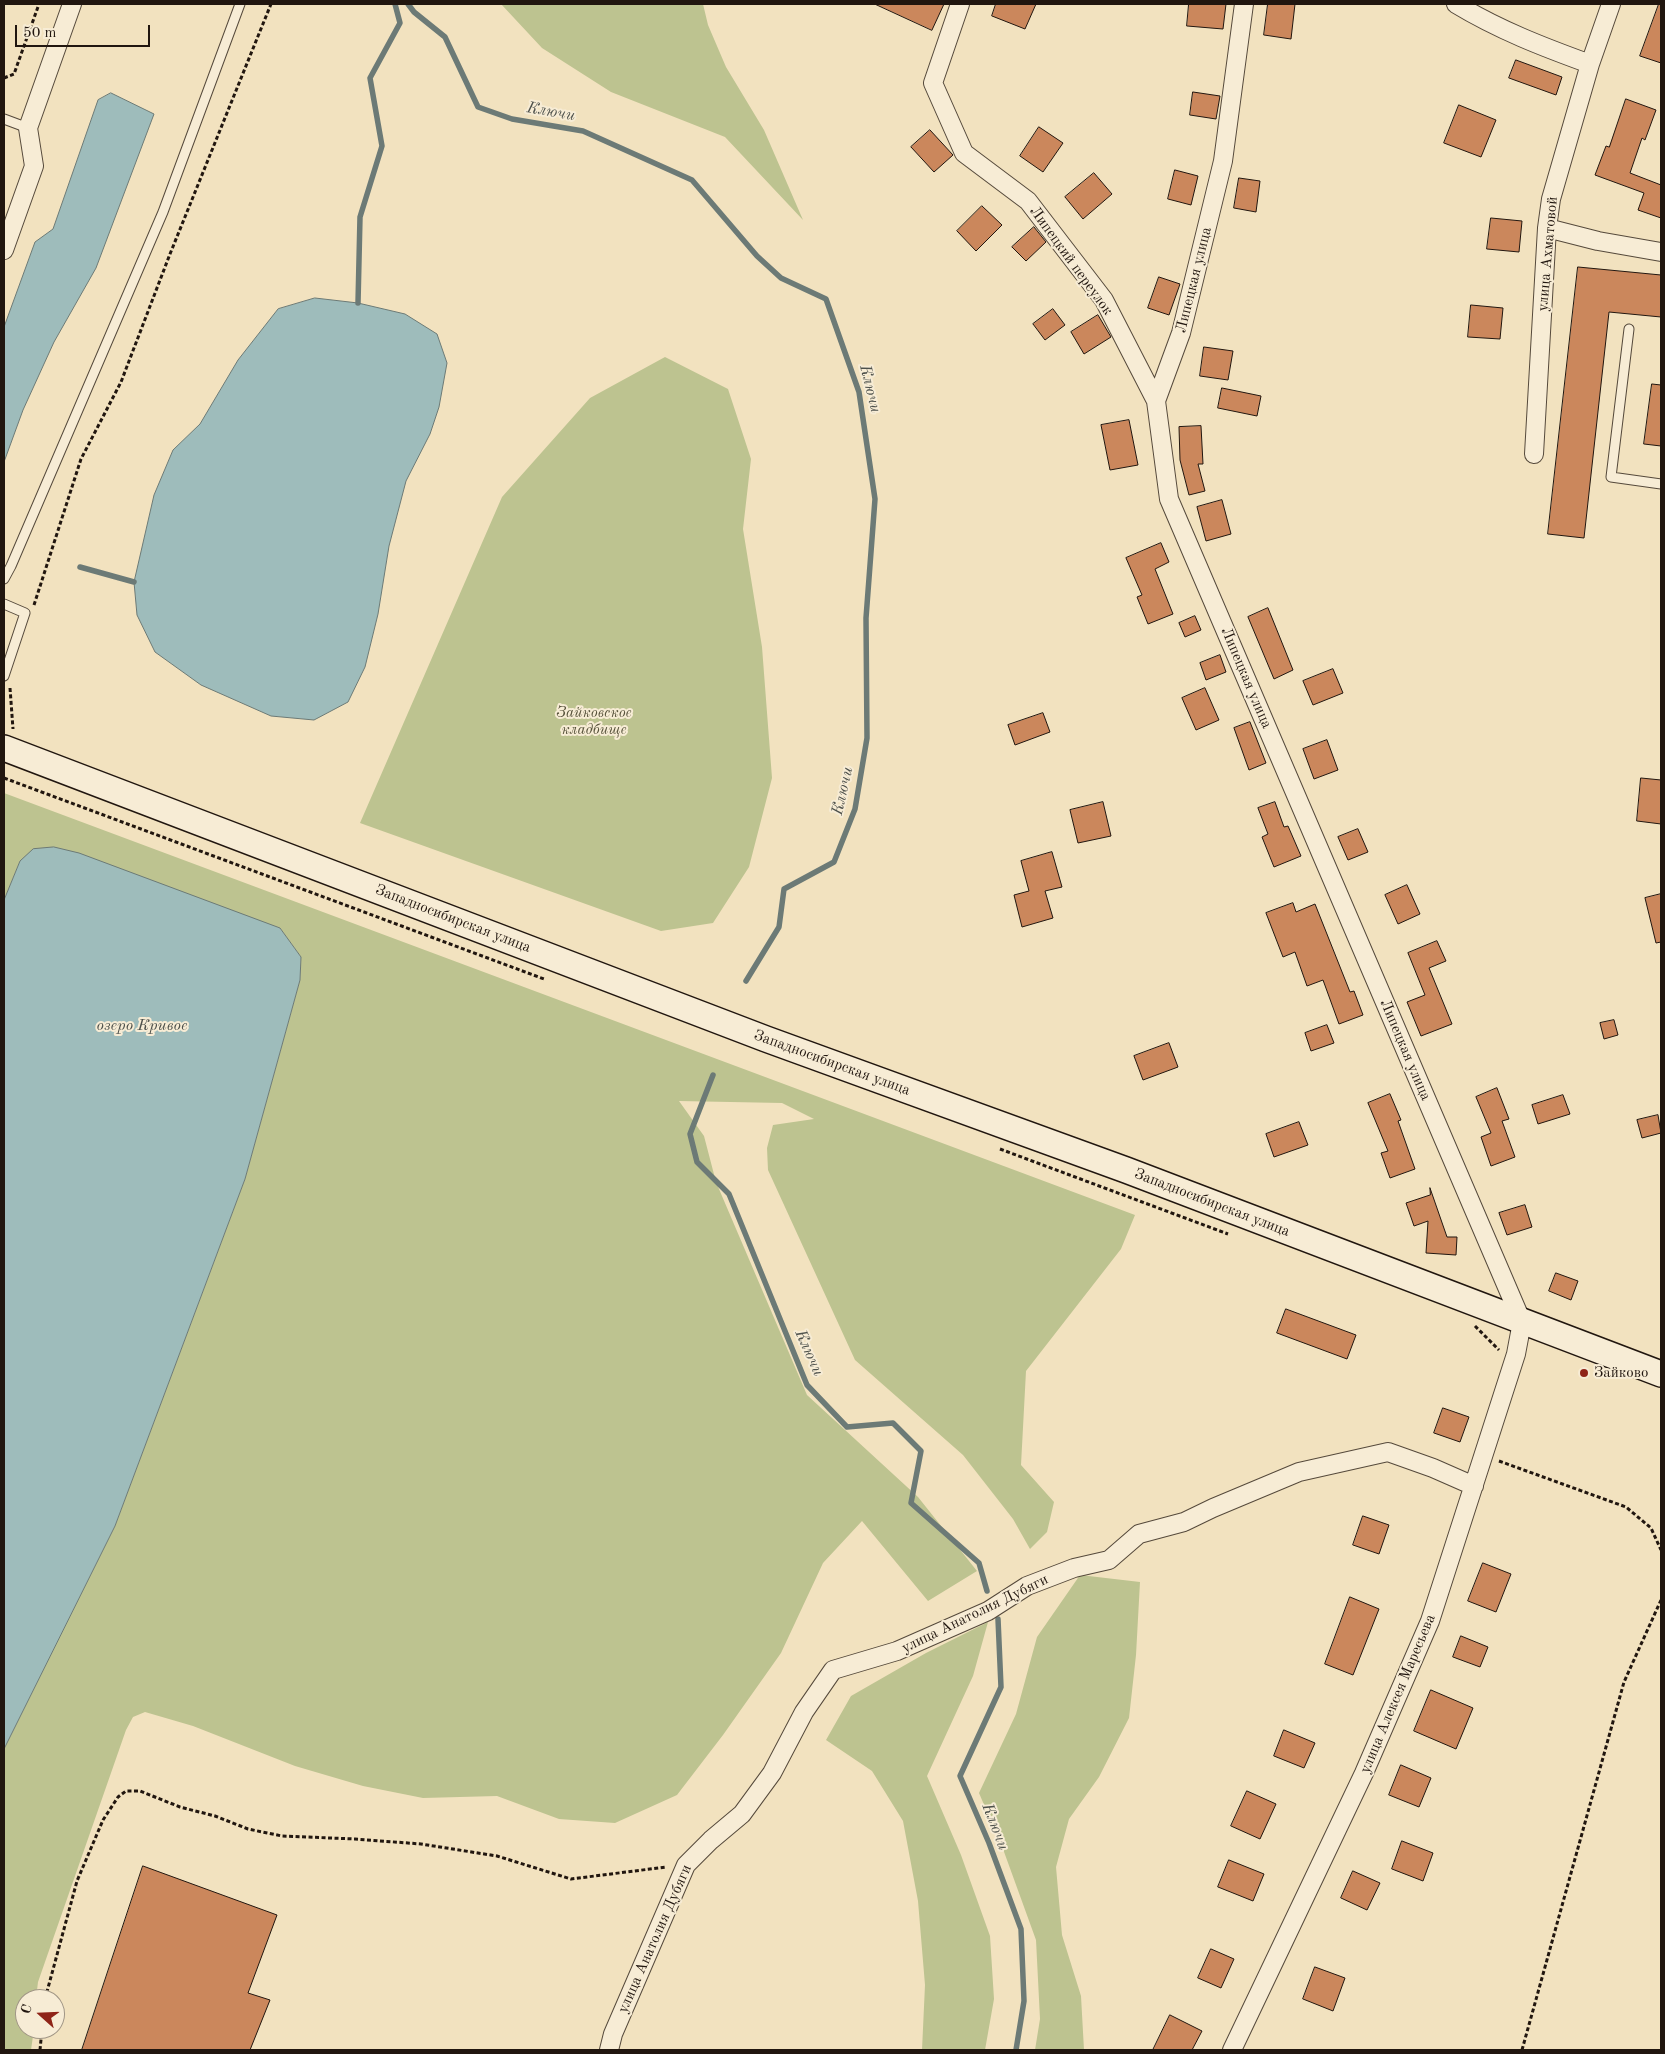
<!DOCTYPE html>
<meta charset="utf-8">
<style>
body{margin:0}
#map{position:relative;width:1665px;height:2054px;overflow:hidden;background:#f2e2bf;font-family:"Old Standard TT",serif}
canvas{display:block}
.frame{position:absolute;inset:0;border:5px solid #21160f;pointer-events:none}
.north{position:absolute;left:15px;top:1989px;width:50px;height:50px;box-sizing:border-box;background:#f7ecd5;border:1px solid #a19686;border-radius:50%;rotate:290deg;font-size:14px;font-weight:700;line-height:20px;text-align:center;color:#21160f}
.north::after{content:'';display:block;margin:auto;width:18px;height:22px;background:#8f2418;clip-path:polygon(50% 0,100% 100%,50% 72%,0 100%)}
.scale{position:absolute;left:15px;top:25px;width:135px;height:22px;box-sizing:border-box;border:2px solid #21160f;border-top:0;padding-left:6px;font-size:15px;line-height:18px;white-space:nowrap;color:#21160f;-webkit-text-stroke:4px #f7ecd5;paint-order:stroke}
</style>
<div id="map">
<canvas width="1665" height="2054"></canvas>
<div class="frame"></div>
<div class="north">С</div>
<div class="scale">50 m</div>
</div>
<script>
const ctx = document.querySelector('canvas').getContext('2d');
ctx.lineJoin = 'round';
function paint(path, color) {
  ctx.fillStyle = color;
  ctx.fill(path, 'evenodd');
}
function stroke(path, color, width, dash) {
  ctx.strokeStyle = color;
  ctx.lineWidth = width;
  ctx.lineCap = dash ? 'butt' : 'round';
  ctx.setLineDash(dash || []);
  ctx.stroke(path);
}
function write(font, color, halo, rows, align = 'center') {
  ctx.font = font + ' "Old Standard TT",serif';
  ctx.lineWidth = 4;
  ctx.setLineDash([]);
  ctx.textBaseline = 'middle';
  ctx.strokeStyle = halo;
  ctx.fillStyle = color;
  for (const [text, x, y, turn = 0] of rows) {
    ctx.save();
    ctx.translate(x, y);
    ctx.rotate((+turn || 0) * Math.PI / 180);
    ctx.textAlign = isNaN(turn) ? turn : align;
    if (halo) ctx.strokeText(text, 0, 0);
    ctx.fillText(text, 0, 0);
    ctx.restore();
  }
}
paint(new Path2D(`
 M501,4H703L708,25L726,67L764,130L803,220L725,137L611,92L542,48Z
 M665,357L728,389L751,459L743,529L762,647L772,778L749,867L713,923L661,931L360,823L502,497L590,398Z
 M4,793L1135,1215L1121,1249L1026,1371L1021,1465L1054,1502L1047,1532L1030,1549L1013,1519L963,1455L855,1360L768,1170L767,1148L773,1125L814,1119L782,1103L679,1101L704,1136L716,1182L807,1395L918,1497L977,1571L928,1601L862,1521L823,1563L781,1653L723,1735L677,1795L615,1823L559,1819L497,1796L423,1798L363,1786L295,1766L193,1726L145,1712L133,1717L126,1730L38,1982L36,1999H25V2029H34L31,2050H4V1749L115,1526L245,1179L300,980L301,957L280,928L20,861L4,900Z
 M1080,1575L1140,1582L1136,1655L1129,1718L1099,1777L1069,1819L1056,1867L1062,1935L1081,1996L1084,2050H1035L1040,2019L1036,1940L1003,1849L979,1793L1016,1714L1037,1637Z
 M988,1622L973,1676L927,1776L961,1855L990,1936L994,1999L985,2050H922L925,1985L918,1901L903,1821L872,1771L826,1740L851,1696L926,1653Z`), '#bdc390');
const water = new Path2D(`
 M111,93L154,114L96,268L54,342L23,410L4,462V327L35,242L53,229L98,100Z
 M315,298L358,303L405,314L437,334L447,363L439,407L430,434L406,481L389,546L378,614L365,667L348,702L314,720L271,716L201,685L155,652L137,615L134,582L154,495L173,450L200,424L238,360L278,309Z
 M54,847L79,853L280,928L301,957L300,980L245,1179L115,1526L4,1749V900L20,861L33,849Z`);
paint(water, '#9ebcbb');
stroke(water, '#6c7a76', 1);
stroke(new Path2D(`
 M408,4L414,12L445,37L478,107L512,119L583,131L692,180L757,256L781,278L826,299L859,392L875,499L866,618L867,738L855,809L834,862L784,889L779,927L746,981
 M358,303L360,217L382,146L370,78L400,23L395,4
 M80,567L134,582
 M713,1075L690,1134L697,1162L729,1194L807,1385L847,1427L893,1423L921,1451L911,1503L979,1563L987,1591
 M998,1619L1001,1687L960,1776L989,1843L1021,1929L1024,2001L1016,2050`), '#6c7a76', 5.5);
const building = new Path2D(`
 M875,4H944L932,30Z
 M996,4H1036L1025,29L992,16Z
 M1189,4H1226L1223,29L1187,26Z
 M1268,4H1295L1291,39L1264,35Z
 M1659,4H1661V63L1640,56Z
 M1516,60L1562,77L1556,95L1509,78Z
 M1193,92L1220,96L1216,119L1190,115Z
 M1626,99L1656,110L1645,140L1642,138L1630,173L1661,185V218L1638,210L1644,193L1595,175L1606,146L1609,147Z
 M1459,105L1496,120L1481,157L1444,143Z
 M1039,127L1063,143L1043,172L1020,156Z
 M930,130L953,155L934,172L911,147Z
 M1175,170L1198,176L1191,205L1168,199Z
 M1094,173L1112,194L1083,219L1065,197Z
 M1239,178L1260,181L1256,212L1234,208Z
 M982,206L1002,225L976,251L957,231Z
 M1491,218L1522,221L1519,252L1487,249Z
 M1034,227L1046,242L1026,261L1012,247Z
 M1578,267L1661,275V317L1609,312L1584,538L1548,534Z
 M1159,277L1180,284L1169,315L1148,308Z
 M1471,305L1503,308L1500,339L1468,337Z
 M1053,309L1065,325L1045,340L1033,324Z
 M1098,315L1111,337L1084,354L1071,332Z
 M1204,347L1233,351L1228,380L1200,376Z
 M1652,384L1661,385V446L1644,444Z
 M1222,388L1261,396L1257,416L1218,408Z
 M1129,420L1138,465L1110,470L1101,425Z
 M1201,426L1203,464H1198L1205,491L1189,495L1180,460L1179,427Z
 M1222,500L1231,534L1206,541L1197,507Z
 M1161,543L1169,562L1155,569L1173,614L1148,624L1137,597L1142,595L1126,558Z
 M1268,608L1293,670L1274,679L1248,617Z
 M1195,616L1201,630L1185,637L1179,623Z
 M1220,655L1226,672L1206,680L1200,663Z
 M1333,669L1343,693L1313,705L1303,681Z
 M1205,688L1219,720L1196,730L1182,698Z
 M1043,713L1050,732L1015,745L1008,725Z
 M1250,722L1266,763L1249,770L1234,728Z
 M1327,740L1338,770L1314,779L1303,749Z
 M1641,778L1661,780V824L1637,821Z
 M1103,802L1111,836L1078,843L1070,810Z
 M1275,802L1284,827L1288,826L1301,856L1274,867L1262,837L1268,834L1258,808Z
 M1358,829L1368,852L1348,860L1338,837Z
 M1052,852L1062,887L1045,891L1053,918L1022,927L1014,895L1029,891L1021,861Z
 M1407,885L1420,914L1398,924L1385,895Z
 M1661,894V942L1656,943L1645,898Z
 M1293,903L1296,912L1315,904L1350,992L1354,991L1363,1015L1339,1024L1323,980L1307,986L1295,952L1283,957L1266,913Z
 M1437,941L1446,961L1429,968L1452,1024L1421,1036L1407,1002L1425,995L1408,953Z
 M1614,1020L1618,1035L1604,1039L1600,1023Z
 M1327,1025L1334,1043L1311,1051L1305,1033Z
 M1169,1043L1178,1067L1143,1080L1134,1056Z
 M1497,1088L1509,1119L1502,1121L1515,1157L1491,1166L1481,1137L1491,1133L1476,1097Z
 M1390,1094L1401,1120L1398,1121L1415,1169L1390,1178L1381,1153L1388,1151L1368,1103Z
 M1563,1095L1570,1114L1538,1124L1532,1105Z
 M1658,1115L1661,1133L1642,1138L1637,1120Z
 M1299,1122L1308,1145L1274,1157L1266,1134Z
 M1430,1188L1447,1237H1457L1456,1255L1426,1253L1428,1221L1414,1226L1406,1203L1430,1195Z
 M1525,1205L1532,1227L1507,1235L1499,1213Z
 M1556,1273L1578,1281L1571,1300L1549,1291Z
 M1286,1309L1356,1335L1347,1359L1277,1333Z
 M1443,1408L1469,1417L1460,1442L1434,1433Z
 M1363,1516L1389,1525L1379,1554L1353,1545Z
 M1483,1563L1511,1574L1496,1612L1468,1601Z
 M1350,1597L1379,1609L1353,1675L1325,1664Z
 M1461,1636L1488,1647L1480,1667L1453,1657Z
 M1431,1690L1473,1708L1456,1749L1414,1731Z
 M1284,1730L1315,1743L1304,1768L1274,1756Z
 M1401,1765L1431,1778L1419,1807L1389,1795Z
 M1247,1791L1276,1804L1260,1839L1231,1826Z
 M1402,1841L1433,1853L1423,1881L1392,1869Z
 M1229,1860L1264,1874L1253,1901L1218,1887Z
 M143,1866L277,1915L248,1993L270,2000L250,2050H82Z
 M1353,1871L1380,1883L1367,1910L1341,1898Z
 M1211,1949L1234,1959L1221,1988L1198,1978Z
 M1315,1967L1345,1978L1333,2011L1303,1999Z
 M1170,2015L1202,2031L1192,2050H1153Z`);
paint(building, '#cb875c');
stroke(building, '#21160f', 1);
const lane = new Path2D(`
 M4,119L28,128
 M1629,329L1611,477L1661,484
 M4,579L11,566L163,212L240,4
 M4,604L25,613L4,676`);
const street = new Path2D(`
 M960,4L933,83L964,153L1028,201L1104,300L1156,401
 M1456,4C1499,30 1543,47 1590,64
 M1547,228L1598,241L1661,252
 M4,250L34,166L28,128L72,4
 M1534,454L1547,228L1551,199L1590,64L1611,4
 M609,2050L613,2034L686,1865L711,1840L742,1814L772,1773L804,1712L833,1670L897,1651L988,1611L1027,1586L1074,1568L1109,1560L1139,1534L1184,1522L1213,1508L1299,1472L1388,1452L1433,1468L1474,1486
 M1232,2050L1364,1773L1430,1621L1516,1354L1522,1322L1169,499L1156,401L1181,333L1223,161L1244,4`);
const secondary = new Path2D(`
 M4,748L766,1039L1126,1170L1661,1374`);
stroke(lane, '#55493b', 11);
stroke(street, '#55493b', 20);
stroke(secondary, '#21160f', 28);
stroke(new Path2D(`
 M4,78L14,74L39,4
 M34,605L81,459L121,382L170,254L271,4
 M10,688L13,729
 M4,778L544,979
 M1000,1149L1228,1234
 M1475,1326L1499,1350
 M1499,1461L1626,1507L1651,1528L1661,1550
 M45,1999L77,1881L103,1820L118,1797L126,1791H140L180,1807L215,1816L248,1829L282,1836L355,1839L421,1844L497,1856L571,1879L666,1867
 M40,2050L42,2029
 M1522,2050L1624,1682L1661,1600`), '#21160f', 3, [4, 2.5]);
stroke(lane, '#f7ecd5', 9);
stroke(street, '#f7ecd5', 18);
stroke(secondary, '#f7ecd5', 25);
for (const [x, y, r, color] of [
 [1584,1373,5,"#8f2418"]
]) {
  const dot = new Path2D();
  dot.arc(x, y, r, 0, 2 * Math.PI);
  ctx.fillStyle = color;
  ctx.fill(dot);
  stroke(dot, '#f7ecd5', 2);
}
write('15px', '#21160f', '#f7ecd5', [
 ["улица Ахматовой",1548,254,-85],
 ["Липецкий переулок",1071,261,54],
 ["Липецкая улица",1194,280,-76],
 ["Липецкая улица",1246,678,67],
 ["Западносибирская улица",453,919,21],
 ["Липецкая улица",1405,1050,67],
 ["Западносибирская улица",832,1063,20],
 ["Западносибирская улица",1212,1203,21],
 ["улица Анатолия Дубяги",975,1614,-26],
 ["улица Алексея Маресьева",1398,1694,-67],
 ["улица Анатолия Дубяги",655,1939,-66]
]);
write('italic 15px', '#58533c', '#f7ecd5', [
 ["Зайковское",594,713],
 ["кладбище",594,730]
]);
write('15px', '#21160f', '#f7ecd5', [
 ["Зайково",1594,1373]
], 'left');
write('italic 16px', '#4d504b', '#f7ecd5', [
 ["Ключи",551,112,10],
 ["Ключи",870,389,76],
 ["Ключи",843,791,-77],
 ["озеро Кривое",142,1026],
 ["Ключи",809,1353,66],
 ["Ключи",995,1827,69]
]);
</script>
